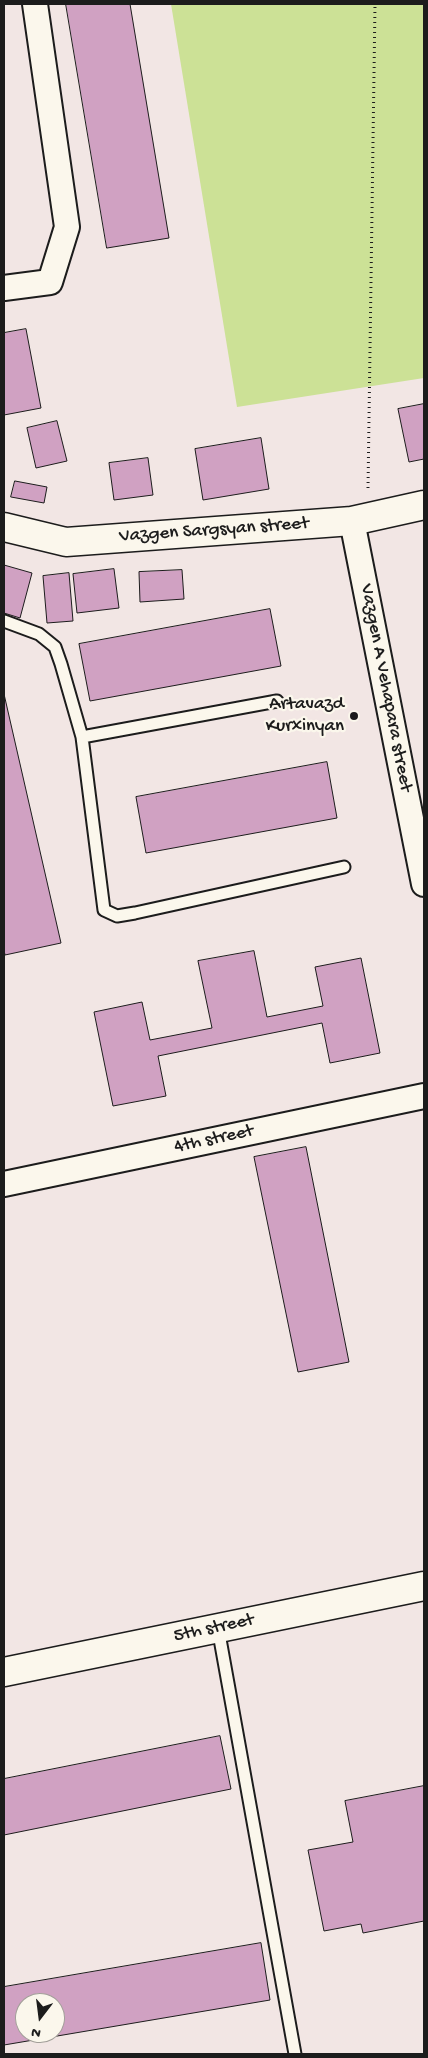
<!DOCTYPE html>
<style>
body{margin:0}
#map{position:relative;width:428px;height:2058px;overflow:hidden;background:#f2e6e4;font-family:"Gochi Hand",sans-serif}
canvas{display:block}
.frame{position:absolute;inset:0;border:5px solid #1c1c1c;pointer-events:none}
.north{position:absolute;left:15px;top:1993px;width:50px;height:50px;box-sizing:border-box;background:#fbf7ec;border:1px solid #a29f99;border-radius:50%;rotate:195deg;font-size:14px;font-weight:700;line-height:20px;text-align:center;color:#1c1c1c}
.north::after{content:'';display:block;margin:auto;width:18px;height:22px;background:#1c1c1c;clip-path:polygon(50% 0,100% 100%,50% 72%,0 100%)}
</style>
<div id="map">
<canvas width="428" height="2058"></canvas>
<div class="frame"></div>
<div class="north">N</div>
</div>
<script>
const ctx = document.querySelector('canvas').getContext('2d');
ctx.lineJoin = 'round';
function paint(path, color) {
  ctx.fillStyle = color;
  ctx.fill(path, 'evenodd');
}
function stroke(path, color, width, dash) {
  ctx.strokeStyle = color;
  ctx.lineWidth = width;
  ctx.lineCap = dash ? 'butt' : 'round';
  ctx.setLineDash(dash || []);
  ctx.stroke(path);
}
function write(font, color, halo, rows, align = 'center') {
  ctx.font = font + ' "Gochi Hand",sans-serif';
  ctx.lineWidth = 4.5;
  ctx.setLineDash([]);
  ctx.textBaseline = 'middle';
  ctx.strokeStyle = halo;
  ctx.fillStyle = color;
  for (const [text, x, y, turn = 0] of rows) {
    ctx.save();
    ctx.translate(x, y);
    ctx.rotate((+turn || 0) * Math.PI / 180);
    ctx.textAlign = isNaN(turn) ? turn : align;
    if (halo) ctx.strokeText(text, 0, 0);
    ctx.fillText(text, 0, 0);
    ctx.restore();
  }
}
paint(new Path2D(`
 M171,4H424V378L237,407Z`), '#cce196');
const building = new Path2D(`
 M66,4H130L169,238L107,248Z
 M26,329L41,408L4,415V333Z
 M424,404V459L409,462L398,409Z
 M57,421L67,461L36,468L27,428Z
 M261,438L269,489L203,500L195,449Z
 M148,458L153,495L114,500L109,463Z
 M15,481L47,487L44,503L11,497Z
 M4,565L32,573L20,618L4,613Z
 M114,569L119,608L77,613L73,574Z
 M182,570L184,599L140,602L139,572Z
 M69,573L73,621L47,623L43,576Z
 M270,609L281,666L90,701L79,644Z
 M4,694L61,943L5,955L4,950Z
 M327,762L337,818L146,853L136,797Z
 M254,951L267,1017L323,1006L315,967L361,958L380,1053L330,1063L322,1023L158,1056L166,1096L113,1106L94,1012L142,1002L150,1040L212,1028L198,961Z
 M306,1147L349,1362L298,1372L254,1157Z
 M220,1736L231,1789L4,1835V1779Z
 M424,1786V1921L363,1933L361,1924L324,1931L308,1850L353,1842L345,1801Z
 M261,1943L270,2000L4,2045V1987ZM25,2003H55V2033H25Z`);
paint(building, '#d0a1c2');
stroke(building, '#1c1c1c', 1);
const lane = new Path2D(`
 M4,621L39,634L55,647L61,664L82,737L104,910L117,916L135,913L344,867
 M82,737L277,701
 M218,1628L295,2054`);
const street = new Path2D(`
 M4,288L50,282L67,227L35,4
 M352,521L424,884
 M4,1184L424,1096`);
const secondary = new Path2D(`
 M4,527L66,542L352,521L424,505
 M4,1672L424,1586`);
stroke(lane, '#1c1c1c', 15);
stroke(street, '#1c1c1c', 28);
stroke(secondary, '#1c1c1c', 31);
stroke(new Path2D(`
 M368,488L375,4`), '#1c1c1c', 3, [1, 4]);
stroke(lane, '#fbf7ec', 11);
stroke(street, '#fbf7ec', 24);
stroke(secondary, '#fbf7ec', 28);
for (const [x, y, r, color] of [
 [354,716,5,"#1c1c1c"]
]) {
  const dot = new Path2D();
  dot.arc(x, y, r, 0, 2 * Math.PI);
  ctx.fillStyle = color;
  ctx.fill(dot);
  stroke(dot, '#fbf7ec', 2);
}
write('19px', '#1c1c1c', '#fbf7ec', [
 ["Vazgen Sargsyan street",214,531,-4],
 ["Vazgen A Vehapara street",385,688,79],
 ["4th street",214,1140,-12],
 ["5th street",214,1629,-12]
]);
write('19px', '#1c1c1c', '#fbf7ec', [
 ["Artavazd",344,705],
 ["Kurxinyan",344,727]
], 'right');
</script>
